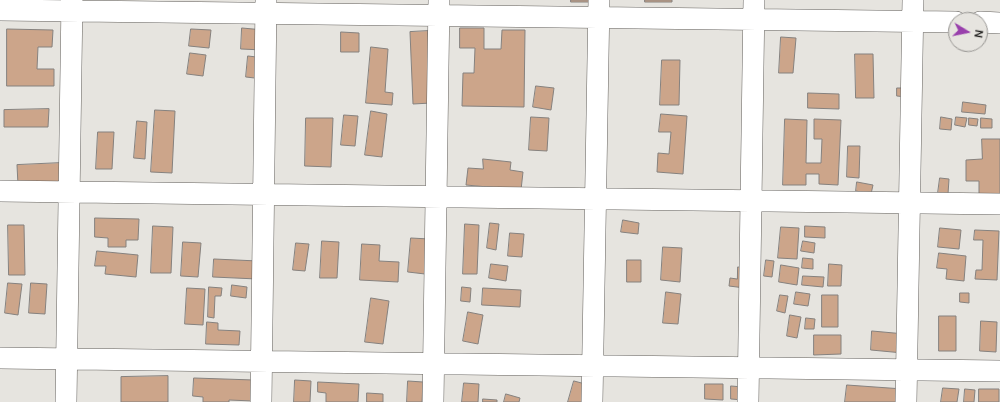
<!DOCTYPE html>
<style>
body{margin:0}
#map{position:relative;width:1000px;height:402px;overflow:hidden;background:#e6e4df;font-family:Manrope,sans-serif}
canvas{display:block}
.north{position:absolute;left:948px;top:12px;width:40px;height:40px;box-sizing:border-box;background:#e6e4df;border:1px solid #969491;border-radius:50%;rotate:100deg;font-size:11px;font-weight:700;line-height:16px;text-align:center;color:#1d1c1b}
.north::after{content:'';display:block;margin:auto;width:14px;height:18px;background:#9940ac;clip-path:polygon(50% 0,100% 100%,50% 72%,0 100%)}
</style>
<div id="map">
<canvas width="1000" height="402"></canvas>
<div class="north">N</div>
</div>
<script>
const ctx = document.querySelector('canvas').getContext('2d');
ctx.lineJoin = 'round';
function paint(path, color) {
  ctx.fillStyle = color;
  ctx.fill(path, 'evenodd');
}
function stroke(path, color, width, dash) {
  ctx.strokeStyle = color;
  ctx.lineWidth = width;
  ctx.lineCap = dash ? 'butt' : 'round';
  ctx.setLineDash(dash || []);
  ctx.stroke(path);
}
const building = new Path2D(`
 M571,0H592V2H571Z
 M645,0H672V2H645Z
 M242,28L264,30L263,50L241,49Z
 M460,28H484V49H501L502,30H525L524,107L462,106L463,73H474L475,48H460Z
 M7,29L53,30L52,47H38L37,69H54V86H7Z
 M191,29L211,30L209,48L189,46Z
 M428,31L431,103L413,104L410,32Z
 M341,32L359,33V52H341Z
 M781,37L796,38L793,73H779Z
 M371,47L388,49L385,92L393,93L392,105L366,103Z
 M190,53L206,55L203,76L187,74Z
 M855,54H873L874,98H856Z
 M248,56L265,58L263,79L246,77Z
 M662,60H680L679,105H660Z
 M536,86L554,88L551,110L533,107Z
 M897,88H902L906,97L897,96Z
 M808,93L839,94V109L808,108Z
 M963,102L986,105L985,114L962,112Z
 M49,109L48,127H4V110Z
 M155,110L175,111L172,173L151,172Z
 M371,111L387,114L382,157L365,155Z
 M661,114L687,116L683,174L657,172L658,153L669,154L671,132H659Z
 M344,115L358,116L355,146L341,145Z
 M531,117L549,118L547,151L529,150Z
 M941,117L952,119L951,130L940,129Z
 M956,117L967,118L965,127L955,125Z
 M306,118H333L331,167L305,166Z
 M969,118L978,119L977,126L969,125Z
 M981,118L992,119V128H981Z
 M785,119L807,120L806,163H821L822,139H814V119L841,120L838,185L819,184V174H806V185H783Z
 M137,121L147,122L145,159L134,158Z
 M98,132H114L112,169H96Z
 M982,139H1000V194H979V181H966V160L982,159Z
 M848,146H860L859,178L847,177Z
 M483,159L511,162L510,170L523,172L521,190L466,185L468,168L483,169Z
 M61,163V184L18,185L17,165Z
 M940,178L949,179L948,194L938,193Z
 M857,182L873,185L871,194L856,191Z
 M95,218L139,219L138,240H126V247H108V238L95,237Z
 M623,220L639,223L638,234L621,232Z
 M490,223L499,224L496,250L487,248Z
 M465,224L479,225L477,274H463Z
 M8,225H24L25,275H9Z
 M153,226L173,227L171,273H151Z
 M805,226L825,227V238L805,237Z
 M781,227L799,228L797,259L778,258Z
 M940,228L961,230L959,249L938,247Z
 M975,230L999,231L997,280L975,279L976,270H982L983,240H974Z
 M510,233L524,234L522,257L508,256Z
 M411,238L429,239L425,274L408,272Z
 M322,241L339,242L337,278H320Z
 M803,241L815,243L814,253L801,251Z
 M183,242L201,243L198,277L181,276Z
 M296,243L309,244L305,271L293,270Z
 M362,244L380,245L379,261L399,262L398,282L360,280Z
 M663,247L682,248L680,282L661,280Z
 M97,251L138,255L136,277L105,274L106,266H95Z
 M939,253L966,256L964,281L946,279L947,269L937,268Z
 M803,258L813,259V269L802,268Z
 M214,259L258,261L257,279L213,277Z
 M627,260H641V282H627Z
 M766,260L774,261L772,277L764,276Z
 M491,264L508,266L506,281L489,278Z
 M829,264L842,265L841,286H828Z
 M781,265L799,268L797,285L779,282Z
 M738,267L747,268L745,288L729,286L730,278L737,279Z
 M803,276L824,277L823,287L802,285Z
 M8,283L22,284L18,315L5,313Z
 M31,283L47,284L45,314L29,313Z
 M232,285L247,287L246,298L231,296Z
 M209,287L222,288L221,296H215L214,318L208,317Z
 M462,287L471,288L470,302L461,301Z
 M187,288L205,289L203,325L185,324Z
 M483,288L521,290L520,307L482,305Z
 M666,292L681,294L678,324L663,323Z
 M796,292L810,294L808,306L794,304Z
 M960,293H969V303L960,302Z
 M780,295L788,296L785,313L777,311Z
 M822,295H838V327H822Z
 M371,298L389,301L383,344L365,342Z
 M468,312L483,315L478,344L463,341Z
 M790,315L801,317L797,338L787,336Z
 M939,316H956V351H939Z
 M806,318L815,319L814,329H805Z
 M981,321L997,322L996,352L980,351Z
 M207,322L218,323V330L240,331L239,345L206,344Z
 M872,331L905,334L903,353L871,350Z
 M814,335H841V354L814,355Z
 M168,376V402H121V377Z
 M194,378L254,380L253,401L229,400V402H203V397L193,396Z
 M295,380L311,381L310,402H294Z
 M408,381L423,382L422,402H407Z
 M574,381L589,385L584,402H568Z
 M318,382L359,384L358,402H326V393L318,392Z
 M464,383L479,384L478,402H462Z
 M705,384H723V400L705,399Z
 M847,385L903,389L902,402H845Z
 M731,386L743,387V400L731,399Z
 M943,388L959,389L957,402H941Z
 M965,389L975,390L974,402H964Z
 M979,389H999V402H979Z
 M367,393L383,394V402H367Z
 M506,394L520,398L519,402H504Z
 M483,399L497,400V402H483Z`);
paint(building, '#cca58a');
stroke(building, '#85817e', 1);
const minor = new Path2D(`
 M0,10L956,22
 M980,22L1000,23
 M0,191L1000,204
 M0,358L1000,371
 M66,402L72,0
 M261,402L266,1
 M433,402L439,0
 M592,402L599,0
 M748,402L754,0
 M906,402L913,0`);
stroke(minor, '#63605c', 22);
stroke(minor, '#fff', 21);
</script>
